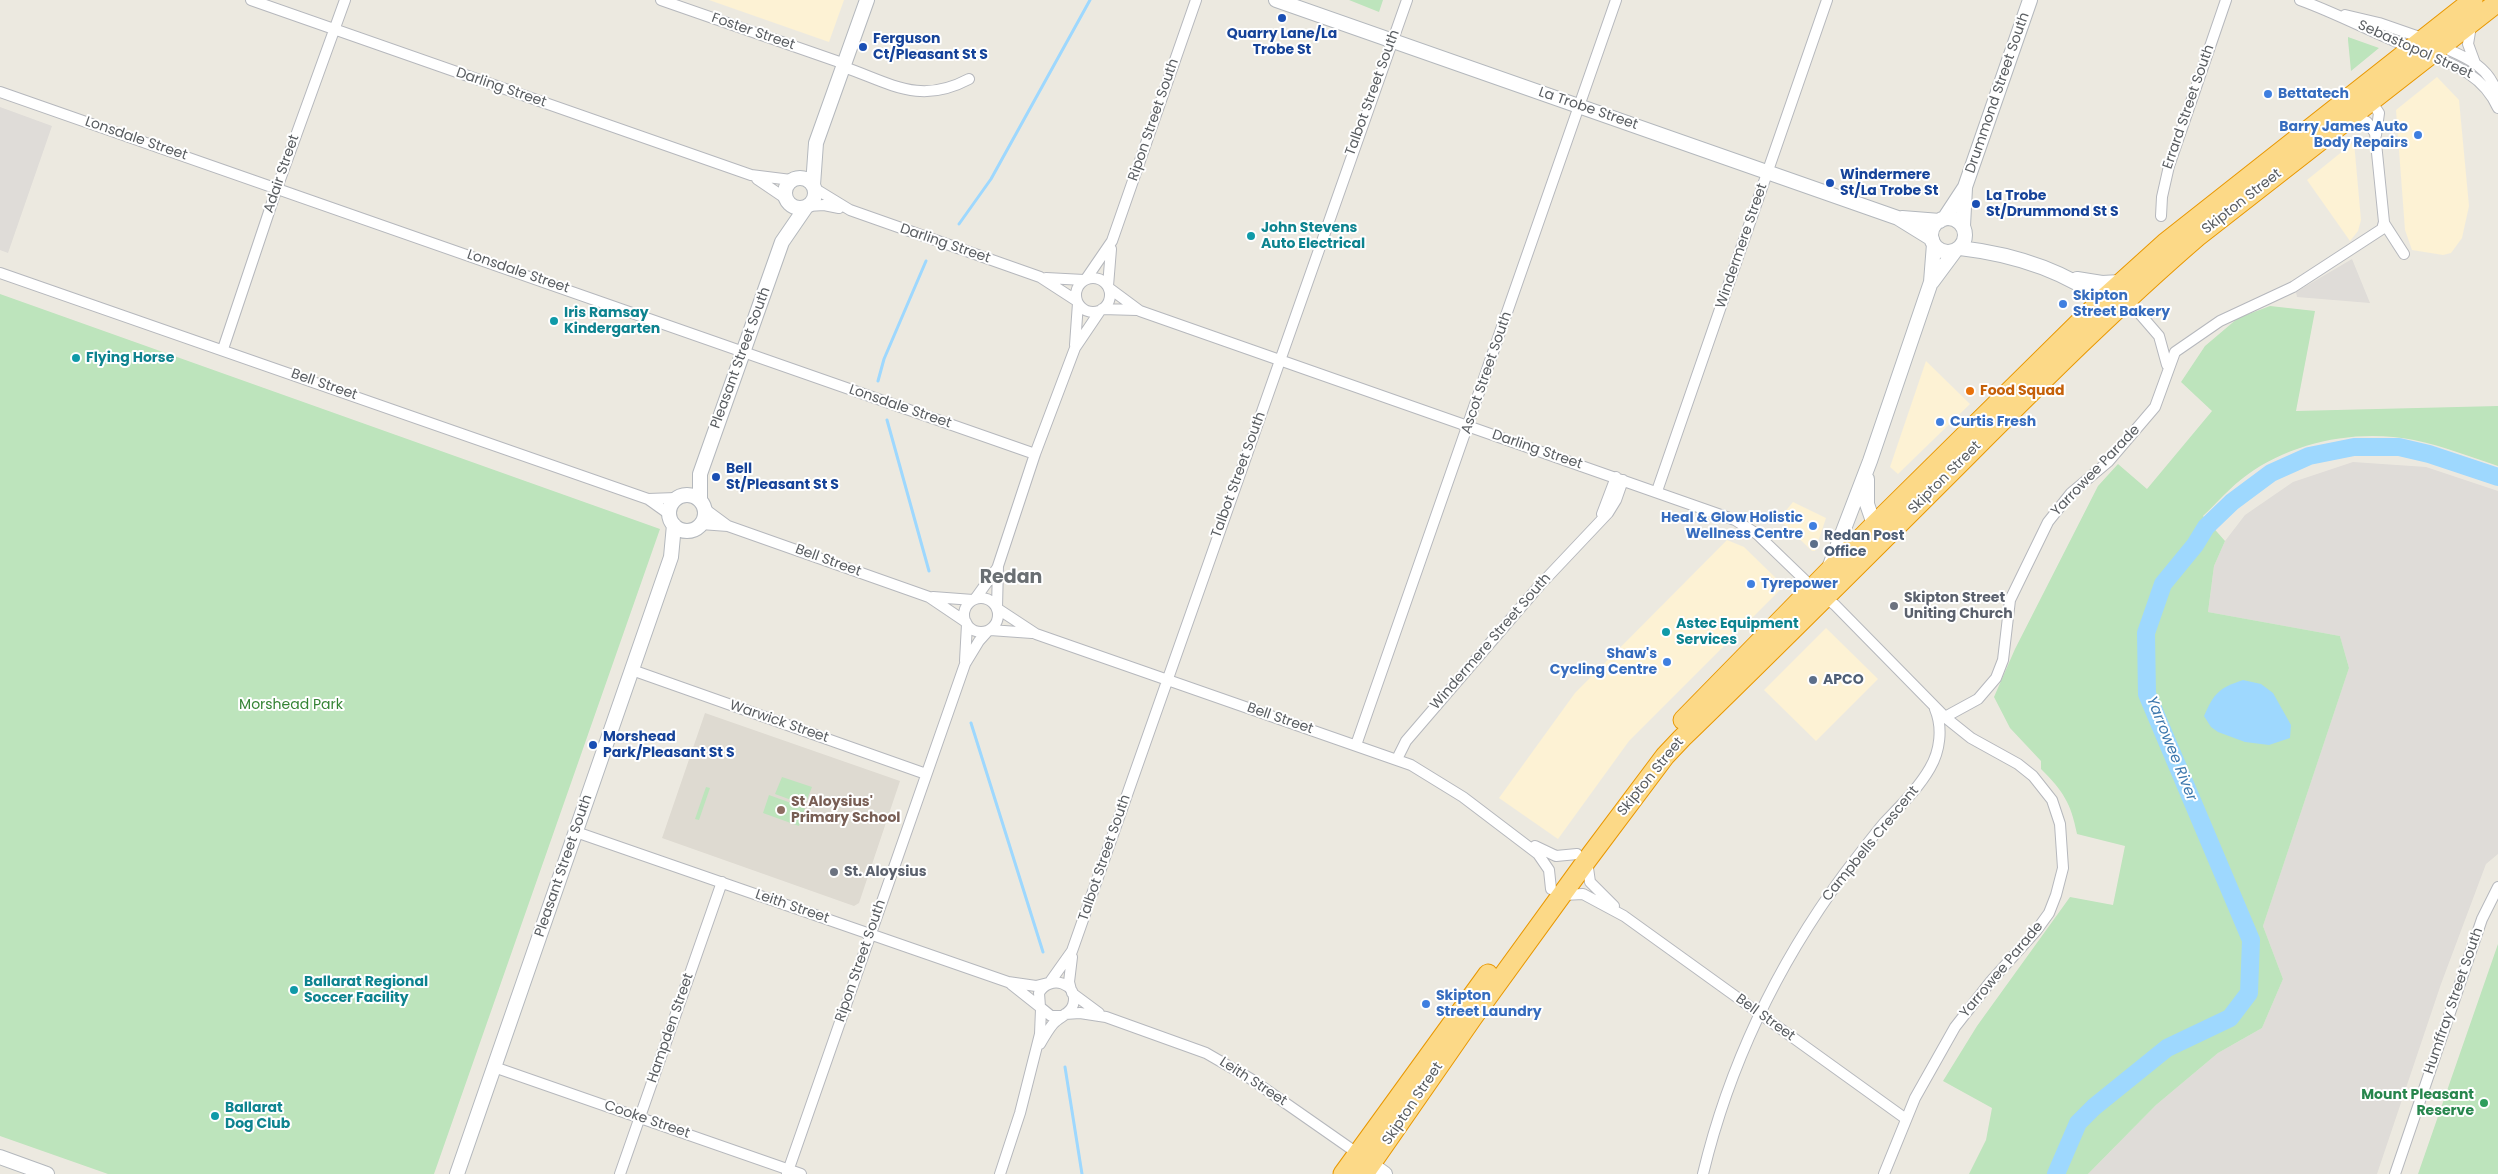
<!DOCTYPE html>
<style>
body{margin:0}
canvas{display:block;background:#ece9e0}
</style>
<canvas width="2498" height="1174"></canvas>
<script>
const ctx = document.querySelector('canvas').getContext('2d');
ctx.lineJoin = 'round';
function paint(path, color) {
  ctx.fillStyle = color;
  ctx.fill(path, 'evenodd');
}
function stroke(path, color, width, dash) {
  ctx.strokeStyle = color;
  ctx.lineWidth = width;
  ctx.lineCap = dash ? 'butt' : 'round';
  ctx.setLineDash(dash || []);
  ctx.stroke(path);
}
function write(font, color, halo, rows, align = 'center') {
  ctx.font = font + ' Poppins,sans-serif';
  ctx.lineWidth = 4;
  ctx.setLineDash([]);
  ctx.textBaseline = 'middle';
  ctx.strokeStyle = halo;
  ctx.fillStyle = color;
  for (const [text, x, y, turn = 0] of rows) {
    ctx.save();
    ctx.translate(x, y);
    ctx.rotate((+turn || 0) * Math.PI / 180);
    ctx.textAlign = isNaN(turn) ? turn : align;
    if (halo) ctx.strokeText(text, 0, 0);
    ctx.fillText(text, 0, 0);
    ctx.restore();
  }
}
paint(new Path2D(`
 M709,0H844L829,42Z
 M2437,77L2459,100L2469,206L2462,238L2451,253L2443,255L2412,250L2405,230L2396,110Z
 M2354,142L2361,220L2358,231L2350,241L2307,180Z
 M1926,361L1970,404L1898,474L1890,467Z
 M1793,502L1826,518L1815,551H1812L1779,519Z
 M1727,540L1744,547L1784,586L1629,741L1558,839L1499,798L1575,693Z
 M1826,628L1878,679L1816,741L1764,690Z`), '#fdf2d4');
paint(new Path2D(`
 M0,107L52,126L8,253L0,250Z
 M2352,259L2370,303L2297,297L2296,292Z
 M2353,462L2426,467L2498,491V854L2486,864L2441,984L2377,1174H2088L2156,1105L2218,1053L2262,1028L2283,979L2263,926L2349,668L2340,636L2208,612L2214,566L2225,541L2245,515L2293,482Z`), '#dfdcd8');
paint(new Path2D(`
 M705,713L900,781L859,903L854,906L662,838Z`), '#dedad1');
paint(new Path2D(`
 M1349,0H1383L1379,12Z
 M2348,37L2379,48L2351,71L2348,40Z
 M0,294L660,529L434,1174H108L0,1136Z
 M2270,306L2315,311L2296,411L2498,406V466C2471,457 2443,446 2414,440C2358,429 2294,441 2247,475C2231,486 2217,503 2203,516L2225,541L2214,566L2208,612L2340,636L2349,668L2263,926L2283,979L2262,1028L2218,1053L2156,1105L2088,1174H1969L1986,1140L1992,1108L1943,1081L1977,1026L2070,897L2113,905L2125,846L2077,834C2071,803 2063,791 2041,769V761L2010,728L1994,697L2015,649L2098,486L2118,464L2147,489L2212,411L2181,382L2205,346L2238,318Z
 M782,777L812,787L805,805L775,794Z
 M706,787L710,788L699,820L695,819Z
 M769,795L805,808L799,826L763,813Z
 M2498,944V1174H2418Z`), '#bde4bc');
paint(new Path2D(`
 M2243,680L2261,684L2273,693L2291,725L2290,738L2269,745L2245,742L2218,732L2211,727L2204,716C2214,693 2219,688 2243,680Z`), '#9ed8fe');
stroke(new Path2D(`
 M959,224L991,179L1090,0
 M878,381L884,359L926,261
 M887,420L929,571
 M971,723L1043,952
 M1065,1067L1082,1174`), '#9ed8fe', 3);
stroke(new Path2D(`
 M2056,1174L2078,1123L2094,1107L2167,1048L2230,1018L2249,993L2251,940L2147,694L2146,633L2163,584L2195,545L2206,527L2232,502L2271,473L2309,456L2354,447H2399L2429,454L2498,477`), '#9ed8fe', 18);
const street = new Path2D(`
 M251,0L751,175L791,180
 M661,0L845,64
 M2300,0C2339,14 2375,34 2414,49
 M2345,15L2379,23L2425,39
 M2471,26L2468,44L2475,63
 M2440,46C2466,57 2491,67 2498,97
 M2427,54C2458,66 2484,77 2498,108
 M844,67C892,84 920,105 969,79
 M0,92L1035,454
 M2369,98L2379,113L2376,135
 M757,179L785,198
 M814,188L850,210L1040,277L1077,301
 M808,206L824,205L839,208
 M2161,216L2162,197L2169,166L2226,0
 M2384,223L2404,254
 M0,273L648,499L669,514
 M1076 295a17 17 0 1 1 34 0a17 17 0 1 1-34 0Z
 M1046,278L1084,280
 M1086,279L1112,241L1196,0
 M1108,286L1111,249
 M1109,288L1140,311L1735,520L1757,534L1812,587L1835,605L1946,718L1971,738L2018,764L2033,776L2052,800L2060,824L2063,868L2056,895L2049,913L2036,931L1991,981L1955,1027L1915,1098L1884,1174
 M2127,299L2159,336L2167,365
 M1102,309L1137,310
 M1075,345L1078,303
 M223,349L277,188L345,0
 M1657,491L1827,0
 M648,499L676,498
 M705,509L728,526L929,597L966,622
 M1602,514L1616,477
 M701,524L728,526
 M933,597L973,600
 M964 615a17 17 0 1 1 34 0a17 17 0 1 1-34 0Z
 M975,599L998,567
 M997,608L998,566L1035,454L1075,348L1100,311
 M998,609L1036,634L1411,765L1463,797L1538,854L1549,870L1551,889
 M990,630L1032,633
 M965,661L967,624
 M632,670L926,774
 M1945,717L1978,699L1996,678L2003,660L2010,600L2048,522L2071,493L2108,462L2155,407L2175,352L2220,321L2293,287L2382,229L2384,222L2375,133L2367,122L2353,115
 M1356,745L1616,0
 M1397,759L1406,741L1540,585L1608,513L1616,500L1623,480
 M576,832L1008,982L1036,986L1048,983
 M1535,846L1556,856L1577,854
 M1587,861L1590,882L1614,906
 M1563,895L1583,894L1624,916L1906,1119
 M1050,982L1072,951L1407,0
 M1011,984L1040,1007
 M1071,990L1069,982L1072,957
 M1072,993L1099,1013
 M1065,1014L1080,1013L1106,1017L1206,1053L1251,1079L1357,1153
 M1040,1044C1044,1037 1048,1030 1053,1024C1059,1017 1070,1014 1073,1005C1080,983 1049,974 1039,993L1040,1007L1051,1016H1063
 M494,1067L801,1174
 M620,1174L722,882
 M787,1174L965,664L979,641L988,631
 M1000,1174L1020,1113L1040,1034L1041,1009
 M1703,1174C1729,1065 1778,964 1844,874C1857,857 1870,840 1884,823C1900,806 1918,789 1930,768C1940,751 1943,728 1935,709
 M2395,1174L2482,919L2498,887`);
const secondary = new Path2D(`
 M1276,0L1898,218L1932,239
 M785 193a15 15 0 1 1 30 0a15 15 0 1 1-30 0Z
 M813,185L816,143L867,0
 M1902,218L1940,221
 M1931 235a17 17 0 1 1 34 0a17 17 0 1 1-34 0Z
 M1944,219L1965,187L2030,0
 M1963,226L1965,188
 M1960,248C2012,254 2066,271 2109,304
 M2077,279L2102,283L2120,282
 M1932,282L1955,251
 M1867,479V504L1877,533
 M669 513a18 18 0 1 1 36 0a18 18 0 1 1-36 0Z
 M700,499V474L782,242L806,207
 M1829,568L1870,461L1931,282L1934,244
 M0,1157L47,1174
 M1363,1158L1385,1174
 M457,1174L671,557L674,525`);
const highway = new Path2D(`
 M1683,720L1875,524L2103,299L2165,243L2473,0
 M1343,1174L1488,974
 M1364,1174L1473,1017L1587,860L1665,756L1682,738C1778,645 1873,550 1967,456C2042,381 2117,306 2197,237L2498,2`);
stroke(street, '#b6b8bd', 12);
stroke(secondary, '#b4b8bd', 16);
stroke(highway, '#e99802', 21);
stroke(street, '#fff', 10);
stroke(secondary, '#fff', 14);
stroke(highway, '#fcd987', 19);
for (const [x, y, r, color] of [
 [1282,18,5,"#1a4fb4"],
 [863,47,5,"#1a4fb4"],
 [2268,94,5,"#3f7fe0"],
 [2418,135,5,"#3f7fe0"],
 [1830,183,5,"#1a4fb4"],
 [1976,204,5,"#1a4fb4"],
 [1251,236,5,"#0f9aa8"],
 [2063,304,5,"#3f7fe0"],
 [554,321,5,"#0f9aa8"],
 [76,358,5,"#0f9aa8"],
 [1970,391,5,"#e8710a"],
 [1940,422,5,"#3f7fe0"],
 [716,477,5,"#1a4fb4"],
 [1813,526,5,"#3f7fe0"],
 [1814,544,5,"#5c6f8a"],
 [1751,584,5,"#3f7fe0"],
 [1894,606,5,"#6b7280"],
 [1666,632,5,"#0f9aa8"],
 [1667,662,5,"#3f7fe0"],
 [1813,680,5,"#5c6f8a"],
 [593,745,5,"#1a4fb4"],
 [781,810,5,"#8d6e63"],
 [834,872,5,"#6b7280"],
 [294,990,5,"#0f9aa8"],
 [1426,1004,5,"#3f7fe0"],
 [2484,1103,5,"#2e9e5b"],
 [215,1116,5,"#0f9aa8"]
]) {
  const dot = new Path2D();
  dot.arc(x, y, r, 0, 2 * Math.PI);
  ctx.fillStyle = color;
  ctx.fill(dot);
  stroke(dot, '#fff', 2);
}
write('14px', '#595d61', '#fff', [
 ["Foster Street",753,32,19],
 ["Sebastopol Street",2415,50,24],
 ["Darling Street",501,88,19],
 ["Talbot Street South",1373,93,-70],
 ["Drummond Street South",1998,93,-71],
 ["Errard Street South",2189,107,-71],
 ["La Trobe Street",1588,109,19],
 ["Ripon Street South",1154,120,-71],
 ["Lonsdale Street",136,139,19],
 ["Adair Street",282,174,-71],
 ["Skipton Street",2242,202,-38],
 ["Darling Street",945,244,19],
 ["Windermere Street",1742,246,-71],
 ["Lonsdale Street",518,272,19],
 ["Pleasant Street South",741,358,-70],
 ["Ascot Street South",1487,373,-71],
 ["Bell Street",324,385,19],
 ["Lonsdale Street",900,407,19],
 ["Darling Street",1537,450,19],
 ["Yarrowee Parade",2096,471,-46],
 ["Talbot Street South",1239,475,-70],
 ["Skipton Street",1945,478,-45],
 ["Bell Street",828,561,20],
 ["Windermere Street South",1491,642,-49],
 ["Bell Street",1280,719,19],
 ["Warwick Street",779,722,19],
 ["Skipton Street",1651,777,-51],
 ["Campbells Crescent",1871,844,-51],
 ["Talbot Street South",1105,858,-71],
 ["Pleasant Street South",564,866,-71],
 ["Leith Street",792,907,19],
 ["Ripon Street South",861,961,-71],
 ["Yarrowee Parade",2002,970,-50],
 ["Humffray Street South",2454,1001,-71],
 ["Bell Street",1765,1018,36],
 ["Hampden Street",671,1028,-71],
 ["Leith Street",1253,1082,33],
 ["Skipton Street",1413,1104,-56],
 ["Cooke Street",647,1120,19]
]);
write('bold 14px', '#164399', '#fff', [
 ["Quarry Lane/La",1282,34,"center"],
 ["Trobe St",1282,50,"center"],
 ["Ferguson",873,39],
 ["Ct/Pleasant St S",873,55],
 ["Windermere",1840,175],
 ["St/La Trobe St",1840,191],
 ["La Trobe",1986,196],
 ["St/Drummond St S",1986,212],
 ["Bell",726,469],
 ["St/Pleasant St S",726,485],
 ["Morshead",603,737],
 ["Park/Pleasant St S",603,753]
], 'left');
write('bold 14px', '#366cbe', '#fff', [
 ["Bettatech",2278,94],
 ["Barry James Auto",2408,127,"right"],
 ["Body Repairs",2408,143,"right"],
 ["Skipton",2073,296],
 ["Street Bakery",2073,312],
 ["Curtis Fresh",1950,422],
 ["Heal & Glow Holistic",1803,518,"right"],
 ["Wellness Centre",1803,534,"right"],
 ["Tyrepower",1761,584],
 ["Shaw's",1657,654,"right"],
 ["Cycling Centre",1657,670,"right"],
 ["Skipton",1436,996],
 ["Street Laundry",1436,1012]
], 'left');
write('bold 14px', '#0d838f', '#fff', [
 ["John Stevens",1261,228],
 ["Auto Electrical",1261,244],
 ["Iris Ramsay",564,313],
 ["Kindergarten",564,329],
 ["Flying Horse",86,358],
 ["Astec Equipment",1676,624],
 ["Services",1676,640],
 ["Ballarat Regional",304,982],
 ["Soccer Facility",304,998],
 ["Ballarat",225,1108],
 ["Dog Club",225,1124]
], 'left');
write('bold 14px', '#c56008', '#fff', [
 ["Food Squad",1980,391]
], 'left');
write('bold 14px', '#4e5e75', '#fff', [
 ["Redan Post",1824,536],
 ["Office",1824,552],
 ["APCO",1823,680]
], 'left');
write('bold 14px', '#5b616d', '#fff', [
 ["Skipton Street",1904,598],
 ["Uniting Church",1904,614],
 ["St. Aloysius",844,872]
], 'left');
write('14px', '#358435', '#fff', [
 ["Morshead Park",291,705]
]);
write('bold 14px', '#785e54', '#fff', [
 ["St Aloysius'",791,802],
 ["Primary School",791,818]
], 'left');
write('bold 14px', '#27864d', '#fff', [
 ["Mount Pleasant",2474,1095],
 ["Reserve",2474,1111]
], 'right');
write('italic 15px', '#3c78ae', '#fff', [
 ["Yarrowee River",2171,749,68]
]);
write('bold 19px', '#6a6f73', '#fff', [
 ["Redan",1011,578]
]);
</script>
